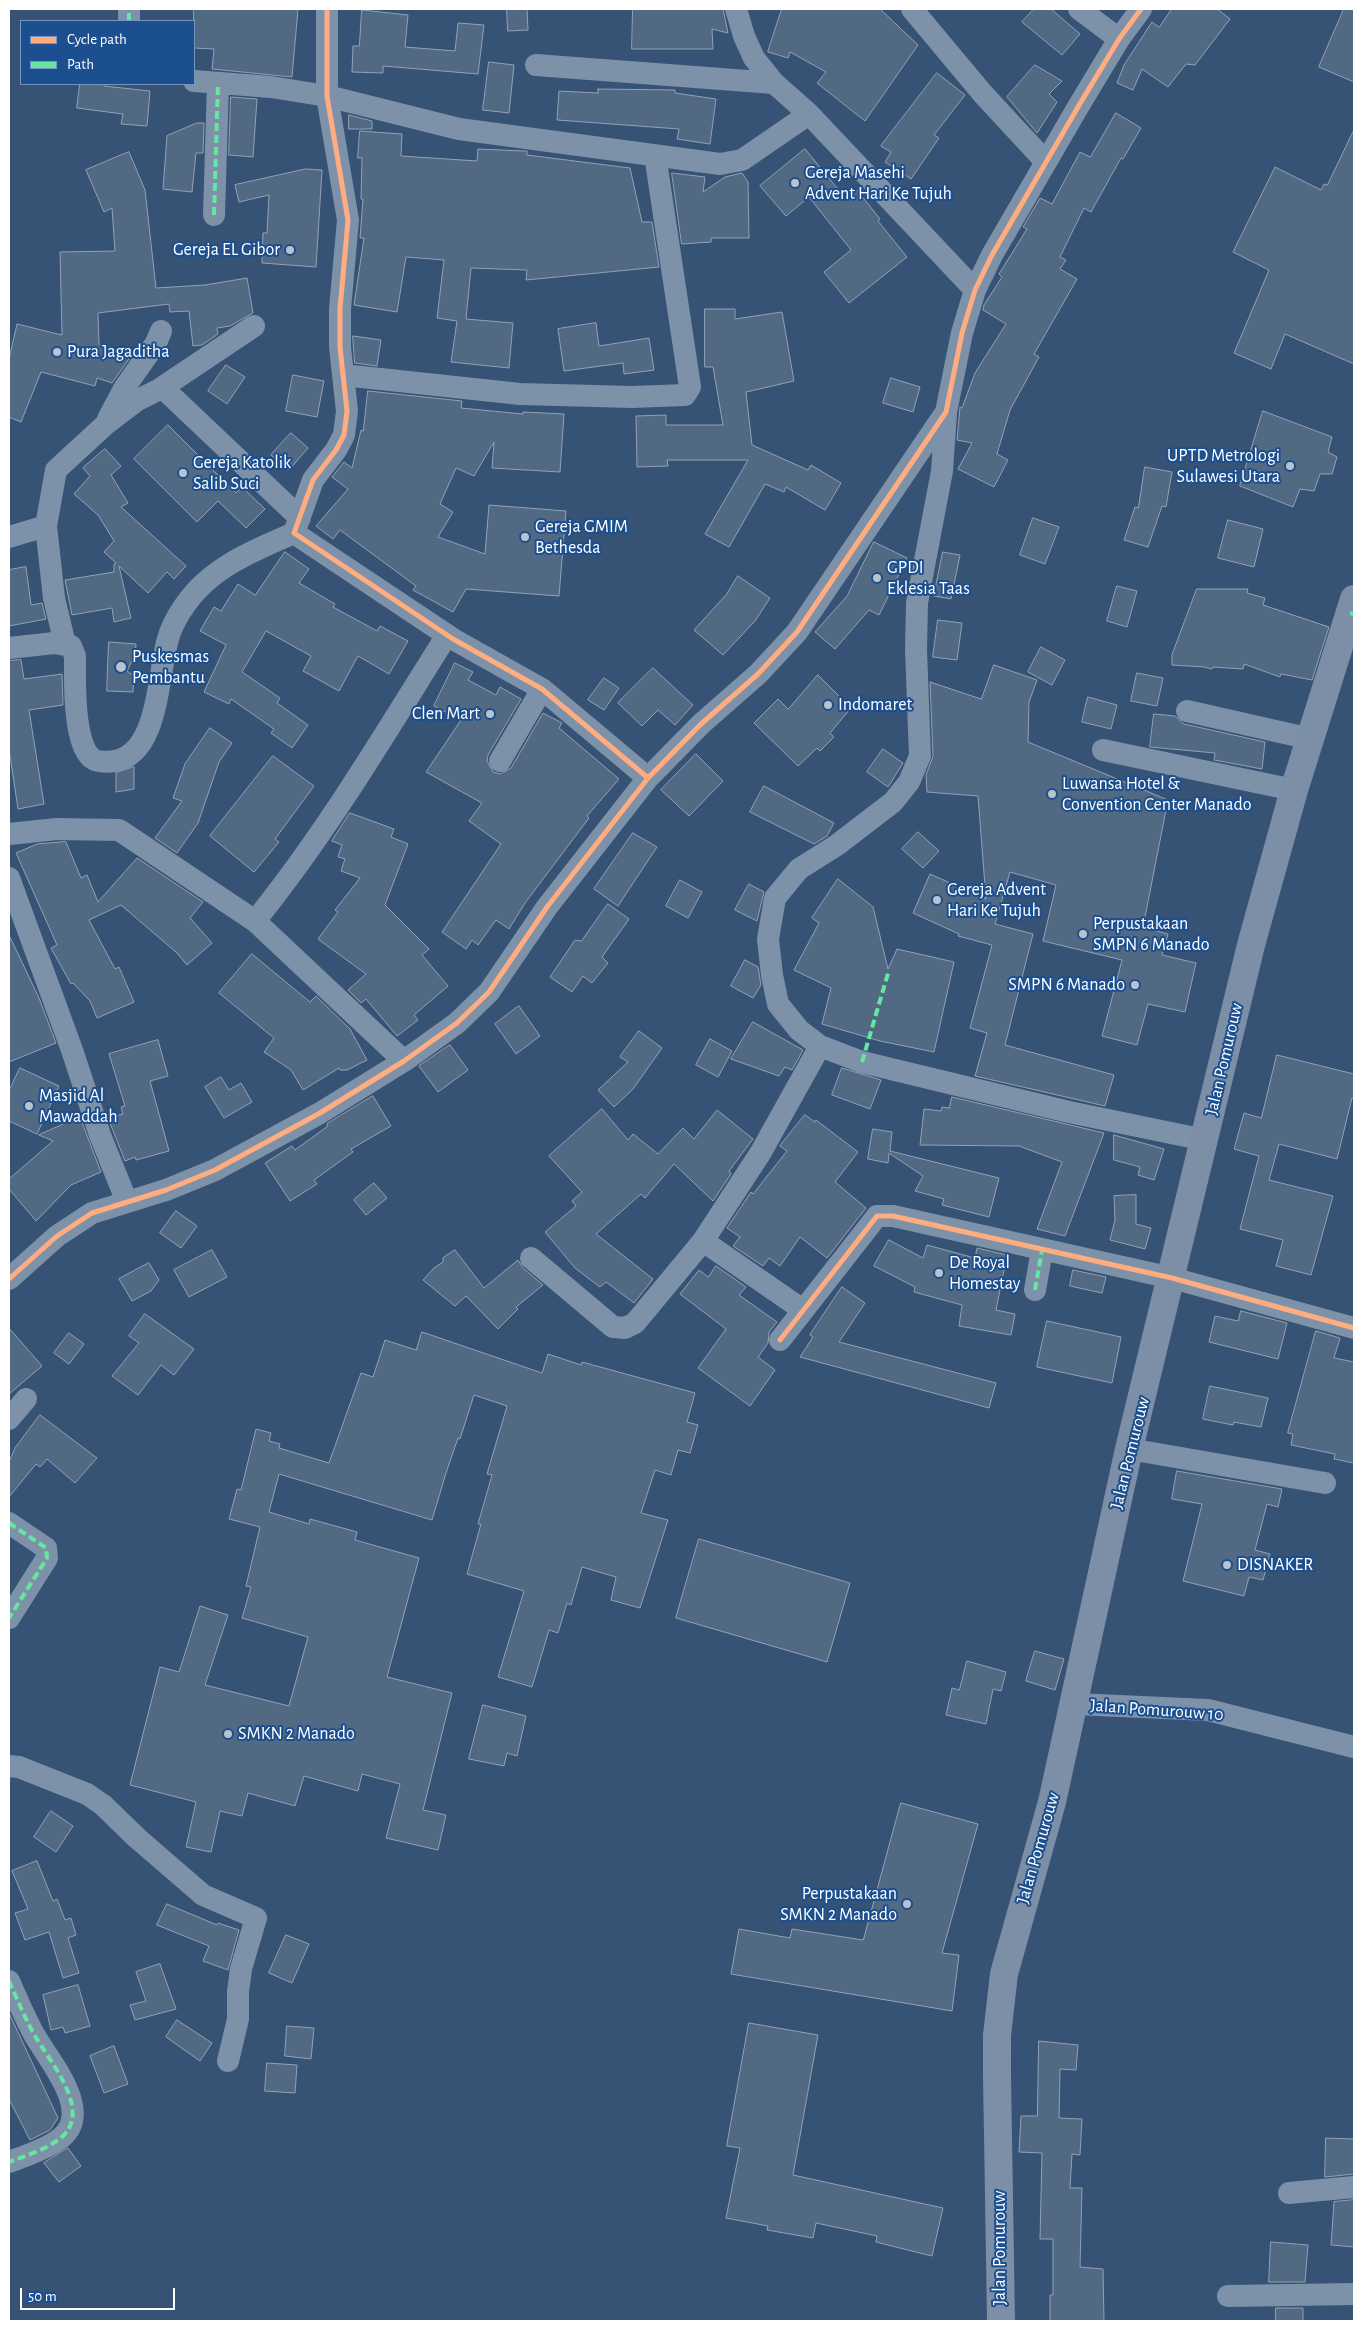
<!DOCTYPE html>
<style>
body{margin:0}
#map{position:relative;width:1363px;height:2330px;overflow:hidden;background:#365274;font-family:"Alegreya Sans",sans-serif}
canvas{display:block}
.frame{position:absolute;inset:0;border:10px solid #fff;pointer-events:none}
.legend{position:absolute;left:20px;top:20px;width:175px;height:65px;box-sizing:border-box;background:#1b4f8f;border:1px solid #7695bc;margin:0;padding:6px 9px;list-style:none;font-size:15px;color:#fff}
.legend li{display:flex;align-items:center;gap:10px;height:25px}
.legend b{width:25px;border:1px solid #7695bc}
.scale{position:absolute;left:20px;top:2288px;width:155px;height:22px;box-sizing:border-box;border:2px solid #fff;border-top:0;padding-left:6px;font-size:15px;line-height:18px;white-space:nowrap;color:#fff;-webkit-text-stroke:4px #1b4f8f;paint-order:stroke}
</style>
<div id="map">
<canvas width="1363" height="2330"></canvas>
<div class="frame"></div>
<ul class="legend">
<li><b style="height:6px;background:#ffac80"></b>Cycle path</li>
<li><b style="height:6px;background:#66e7a1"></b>Path</li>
</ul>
<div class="scale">50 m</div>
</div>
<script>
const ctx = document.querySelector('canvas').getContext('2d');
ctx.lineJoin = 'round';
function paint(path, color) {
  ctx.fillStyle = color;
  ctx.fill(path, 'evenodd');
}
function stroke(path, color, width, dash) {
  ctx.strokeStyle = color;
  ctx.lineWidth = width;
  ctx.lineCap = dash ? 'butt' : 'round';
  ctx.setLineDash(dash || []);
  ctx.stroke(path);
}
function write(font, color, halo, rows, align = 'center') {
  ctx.font = font + ' "Alegreya Sans",sans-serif';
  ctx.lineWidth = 4;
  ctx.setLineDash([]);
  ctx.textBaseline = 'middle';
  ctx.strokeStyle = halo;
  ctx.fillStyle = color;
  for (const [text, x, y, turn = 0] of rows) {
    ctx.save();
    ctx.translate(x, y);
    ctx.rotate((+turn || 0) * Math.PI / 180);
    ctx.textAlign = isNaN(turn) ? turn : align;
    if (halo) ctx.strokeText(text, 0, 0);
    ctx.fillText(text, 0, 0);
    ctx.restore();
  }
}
const building = new Path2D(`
 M194,9H298L292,77L212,69L214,49L194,48Z
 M507,9H527L528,30L508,31Z
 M633,9H723L728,33L712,29L713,49H632Z
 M782,9H880L918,45L865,121L817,83L826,72L790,52L788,58L768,52Z
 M1034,9H1051L1080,34L1062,55L1022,22Z
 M1172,9H1217L1230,19L1195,65L1186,64L1168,87L1142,69L1133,90L1117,83L1124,65L1152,22L1159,27Z
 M1344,9H1354V82L1319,67Z
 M362,10L408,15L405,47L455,51L458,23L484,25L478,74L383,66V73L352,72L353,46H359Z
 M489,62L514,65L509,113L483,110Z
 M1035,65L1062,81L1049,94L1057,102L1037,133L1007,97Z
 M937,73L965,95L934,135L939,138L911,179L885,162L891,152L881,146Z
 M80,84H104V86L150,91L147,126L121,124L123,114L77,108Z
 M598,89L675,90V93L716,99L710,144L677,139L679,129L557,120L559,91L598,93Z
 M231,97L257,99L253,157L229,155Z
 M1116,113L1141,128L1123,159L1121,158L1091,212L1084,208L1060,257L1066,260L1060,269L1077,279L1034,354L1039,357L1010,410L997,454L1008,460L994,487L958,469L972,443L957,440L960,407L962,408L975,373L1006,324L983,310L984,305L1002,277L999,274L1027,229L1023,227L1040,198L1052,204L1080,152L1090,157Z
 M349,115L372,121V129H349Z
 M197,123H204L203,153H196L192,192L163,189L167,136Z
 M1354,130V364L1285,334L1271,369L1234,353L1269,270L1233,252L1275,167L1321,190L1324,184L1327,185Z
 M360,131L402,134L401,156L477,161L478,149L524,151H527V155L630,168L642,222H652L659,267L526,280L527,270L471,268L466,319L513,323L509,368L451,362L457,321L437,318L444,260L406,257L397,312L354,305L364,238H360L363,199H361L362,158H358Z
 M805,149L846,199L857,190L880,219L878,221L907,257L849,303L824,272L851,250L809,197L786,216L760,186Z
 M129,152L145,190L156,288L205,285L247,278L253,313L230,326L217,328L218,334L202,345L193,346L189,311L170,312L169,304L98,313L99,344L132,355L112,383L97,378L95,386L41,372L21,422L9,417V359L17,324L62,335L60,252L115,251L112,208L104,212L86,170Z
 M306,169L322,170L316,267L262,263L263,233H267L269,195L239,202L235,185Z
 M672,173L705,177L703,192L725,177L742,173L748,182L749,238H711V242L682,244Z
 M705,309H735V319L782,312L794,381L746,392L752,445L808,470L811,465L841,483L825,510L786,487L784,492L765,484L729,547L705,534L748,460H667L668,466L637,467L636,416L666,415V425H723L713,367H705Z
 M596,323L599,346L649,338L654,370L624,374L623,363L564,371L558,329Z
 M353,336L381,340L377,366L355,363Z
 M226,365L245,377L227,404L208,391Z
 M293,375L324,381L317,417L286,411Z
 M891,378L920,387L913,412L883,403Z
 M368,391L462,401L461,408L523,414V412L564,414L560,472L492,468L494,442L474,476L456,468L440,504L453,512L438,537L485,554L489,505L566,511L559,596L466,589L453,612L413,590L416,586L340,530L333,539L316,526L348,489L332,477L344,462L352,468L361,430L363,431Z
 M1263,411L1332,437L1328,452L1337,457L1332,474H1320L1314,491L1300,489L1293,507L1240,486Z
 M168,425L236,493L242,487L265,509L246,528L218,501L197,522L134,459Z
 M291,433L308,448L289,470L271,455Z
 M105,449L121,466L111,475L128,503L121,507L186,566L174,579L167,572L148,593L119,566L131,618L114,622L112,608L72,615L65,580L114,572V564L116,563L104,552L114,541L98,515L74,494L90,476L83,468Z
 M1145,467L1172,472L1166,507L1162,506L1148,547L1124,540L1135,507L1138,508Z
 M1033,518L1059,527L1045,564L1020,555Z
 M1228,520L1263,529L1254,567L1218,558Z
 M874,542L907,558L879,615L869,610L835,649L815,632L847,596Z
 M285,552L309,569L299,583L335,604L333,607L377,631L380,626L408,641L389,674L358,656L339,691L303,671L311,656L266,631L242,672L280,698L277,703L308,725L292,748L271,733L274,729L231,699L229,704L204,692L226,645L200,631L214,607L221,611L238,584L255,595Z
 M943,552L960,555L951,599L934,596Z
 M26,567L31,605L42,603L46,619L9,626V570Z
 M738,576L770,598L755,621L723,655L694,630L726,595Z
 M1117,586L1137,591L1127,627L1107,621Z
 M1197,589H1248L1247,593L1265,598L1263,605L1329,627L1312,680L1281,674L1280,677L1244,664L1243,669L1213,667L1212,669L1204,667L1172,665V655Z
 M938,620L962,623L957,660L933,657Z
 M109,642L136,644L135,655L127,671L134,676L133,692L107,691Z
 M1041,647L1065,660L1052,685L1028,672Z
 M21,660L24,679L62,674L63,705L29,710L44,804L18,809L9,749V661Z
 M455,663L473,672L468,680L496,695L500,687L521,699L488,755L487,761L493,772L500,774L511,768L543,713L562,723L559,728L619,779L587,816L589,818L525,903L509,929L496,920L478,945L472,940L466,949L442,932L501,844L469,821L482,803L426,772L461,720L434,706Z
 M994,665L1037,680L1029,702L1028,742L1168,800L1143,927L1168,934L1162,955L1196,963L1185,1012L1148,1004L1137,1045L1102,1036L1122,960L1043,941L1056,885L1010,872L995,924L1033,934L1005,1045L1114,1075L1105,1106L975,1076L987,1033L970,1028L992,945L958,936L959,934L913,913L930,874L986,899L978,796L927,792L926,775L933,756L930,682L981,699Z
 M653,668L693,705L675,725L658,710L642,726L618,703Z
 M1137,673L1163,678L1157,706L1131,701Z
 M818,675L851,708L830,733L834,737L820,751L817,748L798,766L754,723L778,699L788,709Z
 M604,678L619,688L604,710L588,700Z
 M1088,697L1117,705L1111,729L1082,722Z
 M1154,714L1175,716L1184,724L1265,742L1262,769L1214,760L1215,753L1150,747Z
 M210,728L232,743L219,762L198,823L177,853L155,838L182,801L173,798L185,764Z
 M883,749L903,763L888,787L867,772Z
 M696,754L723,781L689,816L661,790Z
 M273,756L314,786L275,839L279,842L254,872L210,836Z
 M134,767V789L116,792V773Z
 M764,786L834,823L827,836L814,844L750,812Z
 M350,813L394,829L391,837L408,844L385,905L429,949L422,955L448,986L414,1015L418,1020L397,1036L366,999L361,1003L348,990L366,974L318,939L338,912L335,910L360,878L341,871L345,859L338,857L342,845L332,841Z
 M918,832L939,851L923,868L902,849Z
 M633,833L657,847L618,906L594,889Z
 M66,842L81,878L87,875L98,902L137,858L203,902L190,918L212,943L187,965L177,953L121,905L89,920L115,969L119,967L134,1002L97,1018L90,1001L73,983L71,984L51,948L57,945L16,853L37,844Z
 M838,879L873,907L888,969L897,949L954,962L934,1052L880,1041L822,1024L831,988L794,970L819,923L812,918Z
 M680,880L702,892L688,918L666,906Z
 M749,884L764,892L757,921L735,910Z
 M608,904L629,919L602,957L608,963L592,983L583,976L572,992L550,977L575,940L581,941Z
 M9,935L39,998L56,1043L9,1062Z
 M252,954L310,1002L316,996L350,1029L367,1060L347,1070H340L339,1068L303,1090L291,1070L264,1052L274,1038L219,993Z
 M745,960L758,967L761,985L753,998L731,986Z
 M519,1006L540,1036L516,1054L495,1024Z
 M753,1022L803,1050L792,1070L785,1067L779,1076L731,1059Z
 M639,1031L662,1048L633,1089L614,1107L598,1090L628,1062L620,1057Z
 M710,1039L732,1051L718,1077L696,1065Z
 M158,1040L168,1076L150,1081L169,1151L136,1160L135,1157L125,1161L108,1118L123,1114L121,1107L125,1106L109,1054Z
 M450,1045L468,1070L438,1092L419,1066Z
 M1277,1055L1354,1074V1099L1352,1098L1337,1159L1279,1144L1269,1180L1333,1196L1311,1275L1276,1266L1283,1240L1240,1229L1259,1156L1234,1149L1244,1113L1261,1118Z
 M20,1068L59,1086L37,1134L9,1121V1091Z
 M842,1068L881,1080L870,1109L832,1095Z
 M221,1077L229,1090L241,1083L252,1102L224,1118L205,1087Z
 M373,1096L391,1126L351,1149L353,1152L314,1180L317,1184L290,1201L265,1163L292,1146L295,1150L328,1126L327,1124Z
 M952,1097L1104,1133L1065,1236L1037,1229L1062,1162L1019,1146L920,1145L924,1109L941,1111L942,1107L949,1108Z
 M602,1109L628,1140L633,1134L658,1154L683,1128L694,1139L717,1110L753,1139L729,1171L731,1174L713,1201L674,1164L645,1198L641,1194L596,1234L653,1279L634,1303L606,1282L600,1287L575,1268L545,1232L576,1206L572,1201L582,1192L549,1156Z
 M805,1115L815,1122L816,1120L858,1152L835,1182L866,1208L827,1258L800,1237L780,1266L769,1258L763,1266L733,1246L740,1237L727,1228L751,1192L753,1194L787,1151L780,1146Z
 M80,1117L101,1172L71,1185L36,1221L9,1189V1179L53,1141L39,1135Z
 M873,1129L892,1132L890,1151L999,1178L989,1217L942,1205L944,1199L915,1191L923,1176L889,1153L888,1163L868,1159Z
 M1114,1135L1164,1149L1154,1180L1138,1175L1140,1167L1114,1160Z
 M374,1183L387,1198L366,1215L354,1200Z
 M1136,1195V1224L1151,1228L1145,1249L1110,1240L1115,1220L1114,1196Z
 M176,1211L197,1226L181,1248L160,1233Z
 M889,1240L923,1258L927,1245L975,1258L977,1248L1007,1255L996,1310L1015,1314L1011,1335L959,1326L962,1305L914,1292L915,1287L874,1266Z
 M212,1250L227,1277L189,1297L174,1270Z
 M455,1250L484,1288L518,1260L523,1268L543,1285L516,1307L518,1309L498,1329L466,1296L455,1306L423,1280L434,1268L443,1262V1258Z
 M149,1263L159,1280L151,1291L132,1301L119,1279Z
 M716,1266L746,1287L739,1295L777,1322L769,1332L768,1343L758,1357L775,1370L750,1406L698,1368L726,1329L680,1294L699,1270L708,1277Z
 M1073,1270L1106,1277L1102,1293L1070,1286Z
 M842,1287L865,1303L839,1342L996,1383L989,1408L800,1357L813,1337L810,1335Z
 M1241,1311L1287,1323L1278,1359L1209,1342L1215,1316L1238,1321Z
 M145,1314L194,1349L174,1375L161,1365L138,1395L112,1376L139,1343L129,1336Z
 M1047,1321L1121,1337L1112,1383L1037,1367Z
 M9,1328L42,1366L9,1394Z
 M1316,1331L1340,1338L1334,1358L1354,1362V1463L1334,1459L1335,1454L1291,1445L1293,1434L1288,1433Z
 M422,1332L542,1373L548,1354L581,1365L582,1362L695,1393L687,1422L698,1425L690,1453L678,1450L671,1475L655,1470L641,1513L668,1520L640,1608L611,1600L616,1577L582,1567L571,1605L567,1603L558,1633L549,1630L532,1687L498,1677L524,1591L467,1574L481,1524H478L492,1475L487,1474L507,1406L474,1395L460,1439L458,1438L446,1473L432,1520L279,1474L269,1512L309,1524L310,1519L357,1532L355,1540L419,1558L387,1677L452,1693L423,1810L446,1815L438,1850L386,1838L400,1784L362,1774L358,1791L304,1776L295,1806L248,1793L242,1816L220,1811L211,1852L186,1847L196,1802L130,1785L160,1667L179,1672L200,1606L228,1615L205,1685L289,1706L308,1637L242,1618L251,1587L246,1586L260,1527L229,1519L237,1489L241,1490L256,1429L271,1433L269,1441L280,1444L279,1448L329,1463L361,1373L373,1377L385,1340L416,1350Z
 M69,1333L84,1344L69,1364L54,1353Z
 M1210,1386L1268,1398L1261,1427L1234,1422L1233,1425L1203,1419Z
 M40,1415L97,1458L75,1483L47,1459L40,1467L36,1464L9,1497V1462L15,1448Z
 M1177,1471L1282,1489L1278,1507L1267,1504L1255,1550L1270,1554L1263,1580L1249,1577L1244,1596L1183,1581L1202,1504L1172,1499Z
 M699,1539L850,1583L827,1662L676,1618Z
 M1035,1651L1064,1659L1055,1690L1026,1681Z
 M967,1661L1006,1672L1001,1691L993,1689L986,1724L946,1715L952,1688L959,1690Z
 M483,1705L526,1716L517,1756L507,1753L504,1766L469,1759Z
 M901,1803L978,1824L942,1953L959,1955L952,2011L731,1974L739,1929L790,1938L792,1929L863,1940Z
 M51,1811L73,1826L56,1852L34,1837Z
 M37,1861L53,1901L57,1899L65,1920L71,1918L76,1935L68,1938L79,1973L63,1978L49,1932L25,1940L15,1913L28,1909L12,1871Z
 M167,1904L217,1925L218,1923L239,1930L228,1970L203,1961L209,1946L157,1925Z
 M286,1935L309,1944L292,1983L269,1973Z
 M160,1964L176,2009L135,2020L130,2005L146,2001L136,1972Z
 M78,1985L90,2026L65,2033L63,2027L51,2030L43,1995Z
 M9,2013L58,2118L50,2130L30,2140L9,2099Z
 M177,2020L212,2043L200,2061L166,2037Z
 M749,2023L818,2035L793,2175L943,2208L932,2256L876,2242L877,2236L816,2223L813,2238L767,2230L768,2226L726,2218L740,2148L727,2146Z
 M287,2026L314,2028L311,2059L285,2056Z
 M1039,2041L1078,2045L1076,2070L1060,2069L1059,2118L1082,2119L1080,2155L1072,2154L1070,2188H1082L1080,2267L1103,2269L1104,2321H1050V2295H1053V2239H1040L1042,2153L1019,2152L1021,2116H1037Z
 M114,2046L128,2084L104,2093L90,2056Z
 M267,2063L297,2065L295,2093L265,2091Z
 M1326,2138L1354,2139V2174L1325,2177Z
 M68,2148L81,2166L59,2182L44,2163Z
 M1354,2200V2247L1331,2245L1334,2202Z
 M1271,2242L1308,2245L1305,2282H1269Z
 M1276,2308H1303V2321H1276Z`);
paint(building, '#526984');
stroke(building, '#92a2b6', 1);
stroke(new Path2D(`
 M327,9V96L348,220L340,309V347L347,411L344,435L336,450L313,480L294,533L453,639L542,689L648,778
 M736,9L744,36L754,58L774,83L809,114L975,290
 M912,9L983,94L1046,162
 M1079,9L1119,39
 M129,21V9
 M536,65L774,83
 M194,81L271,87L327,96L459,129L720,164L742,160L809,114
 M214,215L218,83
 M343,375L520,394L632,397L685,395L690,387L655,155
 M160,389L254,326
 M946,413L942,471L917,603L916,650L920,756L909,782L893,802L837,845L799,869L775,898L768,939L772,975L778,1004L799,1030L820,1046L862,1062L1069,1112L1205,1140
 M108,419L125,387L156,343L161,331
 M46,526L54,598L65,644
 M9,537L46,526L56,470L106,424L136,401L160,389L165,390L300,518
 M9,648L54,643L71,646L75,656C75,677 72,757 98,761C160,771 156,679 168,639C171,627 178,615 185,605C210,568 254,550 294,533
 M1187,711L1311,739
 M1103,750L1294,790
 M500,761L542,689
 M9,834L57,829L119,830L255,921
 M9,878L72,1050L100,1135L127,1202
 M404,1061L255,921C327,832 386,732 447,635
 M703,1241L803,1310
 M531,1258L613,1327L625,1328L635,1323L703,1241L761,1152L820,1046
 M9,1279L57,1236L92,1213L166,1190L215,1170L320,1113L404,1061L457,1023L489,992L547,907L648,778L701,724L758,674L797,632L946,412L962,333L975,290L992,255L1078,107L1119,39L1141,9
 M1035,1290L1042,1250
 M780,1340L877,1216H893L1172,1278L1354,1328
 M9,1419L26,1399
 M1129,1449L1325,1483
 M9,1523L46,1548L47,1558L9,1618
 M1075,1704L1208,1710L1354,1747
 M9,1766L19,1767L87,1794L103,1805L137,1838L203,1895L256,1918L241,1969L238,1992V2019L228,2061
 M9,1981C17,1999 25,2018 35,2036C50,2062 96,2114 58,2140C44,2150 25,2156 9,2162
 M1289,2193L1354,2187
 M1228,2296L1354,2294`), '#7d92a8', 22);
stroke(new Path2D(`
 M1001,2321L997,2075V2035L1004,1974L1052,1802L1129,1449L1251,945L1294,790L1354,599`), '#7d8ea7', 28);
stroke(new Path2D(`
 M129,21V9
 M214,215L218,83
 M1350,613L1354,614
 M862,1062L889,970
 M1035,1290L1042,1250
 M9,1523L46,1548L47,1558L9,1618
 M9,1981C17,1999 25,2018 35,2036C50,2062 96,2114 58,2140C44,2150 25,2156 9,2162`), '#66e7a1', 4, [8, 4]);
stroke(new Path2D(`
 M327,9V96L348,220L340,309V347L347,411L344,435L336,450L313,480L294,533L453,639L542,689L648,778
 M9,1279L57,1236L92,1213L166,1190L215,1170L320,1113L404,1061L457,1023L489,992L547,907L648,778L701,724L758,674L797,632L946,412L962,333L975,290L992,255L1078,107L1119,39L1141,9
 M780,1340L877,1216H893L1172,1278L1354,1328`), '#ffac80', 5);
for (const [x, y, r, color] of [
 [795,183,5,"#b9c2ce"],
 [290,250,5,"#b9c2ce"],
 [57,352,5,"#b9c2ce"],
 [1290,466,5,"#b9c2ce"],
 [183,473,5,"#b9c2ce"],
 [525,537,5,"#b9c2ce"],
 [877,578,5,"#b9c2ce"],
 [121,667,6,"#b9c2ce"],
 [828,705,5,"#b9c2ce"],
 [490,714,5,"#b9c2ce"],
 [1052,794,5,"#b9c2ce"],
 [937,900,5,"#b9c2ce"],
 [1083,934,5,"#b9c2ce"],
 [1135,985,5,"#b9c2ce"],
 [29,1106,5,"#b9c2ce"],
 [939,1273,5,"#b9c2ce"],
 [1227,1565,5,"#b9c2ce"],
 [228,1734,5,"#b9c2ce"],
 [907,1904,5,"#b9c2ce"]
]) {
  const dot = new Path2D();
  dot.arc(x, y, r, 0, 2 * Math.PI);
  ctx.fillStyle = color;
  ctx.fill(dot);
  stroke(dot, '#1b4f8f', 2);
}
write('18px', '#fff', '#1b4f8f', [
 ["Gereja Masehi",805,173],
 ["Advent Hari Ke Tujuh",805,194],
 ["Gereja EL Gibor",280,250,"right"],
 ["Pura Jagaditha",67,352],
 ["UPTD Metrologi",1280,456,"right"],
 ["Sulawesi Utara",1280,477,"right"],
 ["Gereja Katolik",193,463],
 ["Salib Suci",193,484],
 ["Gereja GMIM",535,527],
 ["Bethesda",535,548],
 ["GPDI",887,568],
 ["Eklesia Taas",887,589],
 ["Puskesmas",132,657],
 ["Pembantu",132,678],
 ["Indomaret",838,705],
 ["Clen Mart",480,714,"right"],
 ["Luwansa Hotel &",1062,784],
 ["Convention Center Manado",1062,805],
 ["Gereja Advent",947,890],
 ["Hari Ke Tujuh",947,911],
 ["Perpustakaan",1093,924],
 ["SMPN 6 Manado",1093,945],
 ["SMPN 6 Manado",1125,985,"right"],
 ["Masjid Al",39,1096],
 ["Mawaddah",39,1117],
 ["De Royal",949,1263],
 ["Homestay",949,1284],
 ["DISNAKER",1237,1565],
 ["SMKN 2 Manado",238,1734],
 ["Perpustakaan",897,1894,"right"],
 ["SMKN 2 Manado",897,1915,"right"]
], 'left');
write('18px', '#fff', '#1b4f8f', [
 ["Jalan Pomurouw",1224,1059,-77],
 ["Jalan Pomurouw",1130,1453,-76],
 ["Jalan Pomurouw 10",1157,1710,4],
 ["Jalan Pomurouw",1038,1848,-74],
 ["Jalan Pomurouw",1000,2248,-90]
]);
</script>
